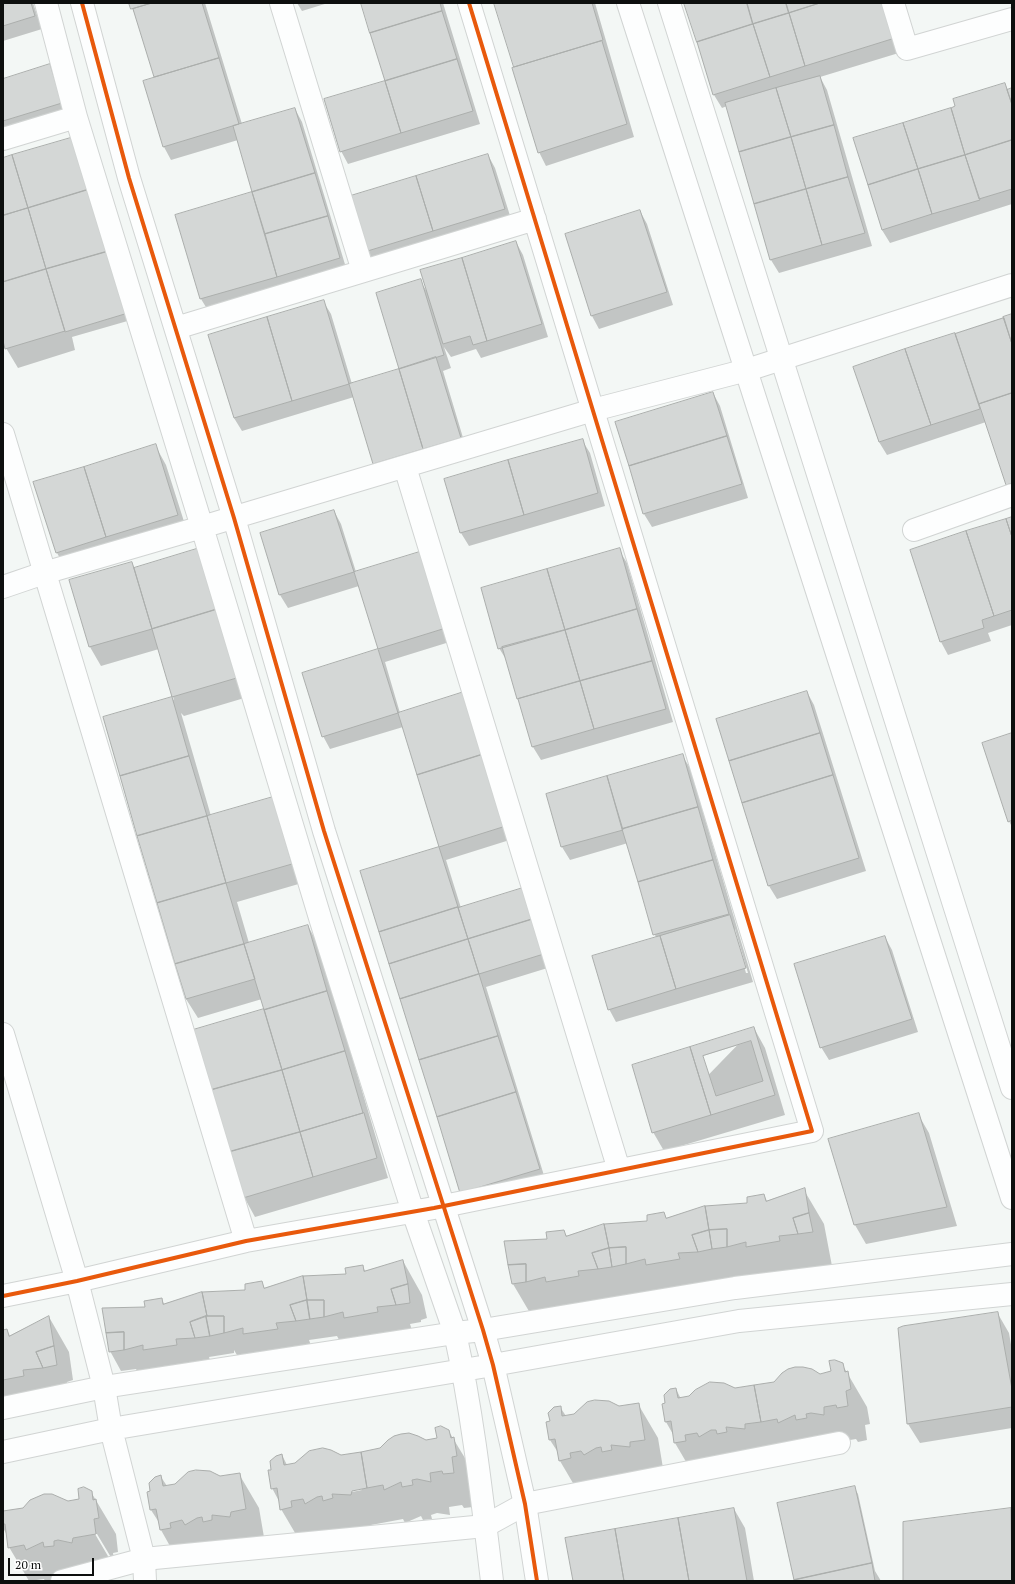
<!DOCTYPE html>
<style>
body{margin:0}
#map{position:relative;width:1015px;height:1584px;overflow:hidden;background:#f3f7f5;font-family:"PT Serif",serif}
canvas{display:block}
.frame{position:absolute;inset:0;border:4px solid #0d0f0e;pointer-events:none}
.scale{position:absolute;left:8px;top:1558px;width:86px;height:18px;box-sizing:border-box;border:2px solid #0d0f0e;border-top:0;padding-left:5px;font-size:12px;line-height:14px;white-space:nowrap;color:#0d0f0e;-webkit-text-stroke:3px #fff;paint-order:stroke}
</style>
<div id="map">
<canvas width="1015" height="1584"></canvas>
<div class="frame"></div>
<div class="scale">20 m</div>
</div>
<script>
const ctx = document.querySelector('canvas').getContext('2d');
ctx.lineJoin = 'round';
function paint(path, color) {
  ctx.fillStyle = color;
  ctx.fill(path, 'evenodd');
}
function stroke(path, color, width, dash) {
  ctx.strokeStyle = color;
  ctx.lineWidth = width;
  ctx.lineCap = dash ? 'butt' : 'round';
  ctx.setLineDash(dash || []);
  ctx.stroke(path);
}
paint(new Path2D(`
 M3,3H33L42,29L3,41Z
 M130,3H205L242,124L295,109L302,122L347,271L209,312L201,299L176,215L253,193L238,140L171,160L164,147L144,82L155,78L136,17Z
 M297,3H328L302,11Z
 M362,3H443L480,124L348,164L341,151L386,82Z
 M495,3H595L634,137L546,166L539,152L516,68Z
 M685,3H886L902,52L820,77L827,90L872,246L779,273L771,260L727,106L722,108L714,95Z
 M49,65L57,78L69,116L8,135L3,126V80Z
 M1005,84L1008,90L1012,89V204L890,243L882,230L854,139L956,107Z
 M488,155L495,168L512,222L369,265L362,252Z
 M3,159L131,320L72,337L75,350L18,368L6,348L3,337Z
 M640,211L647,224L673,305L599,329L592,316Z
 M516,242L523,255L548,337L481,358L476,349L451,357L444,347L451,368L443,371L467,451L382,477L374,463L354,397L242,431L234,418L323,301L331,314L352,384L400,370L420,281L426,290Z
 M1012,315V494L1007,485L986,422L887,455L879,442L854,367Z
 M713,393L720,406L748,498L652,527L644,514Z
 M582,440L590,453L605,506L469,546L461,533Z
 M155,445L166,465L188,534L68,572L57,553Z
 M334,511L341,524L356,572L425,551L456,640L385,662L400,713L516,838L446,860L461,908L526,889L554,966L486,987L546,1182L469,1206L361,872L440,847L403,727L330,749L323,736L303,673L379,650L359,586L288,608L280,595L261,533Z
 M1012,518V625L988,633L991,641L948,655L941,642L911,550Z
 M203,548L251,696L184,716L181,713L211,816L272,798L302,883L237,902L249,943L308,926L319,946L388,1178L255,1217L244,1197L265,1010L262,999L198,1018L186,999L171,698L174,700L159,649L101,666L90,647L132,563L135,569Z
 M619,550L627,563L673,722L541,760L533,747L507,661L499,648Z
 M807,692L814,705L866,871L777,899L769,886L717,720Z
 M1012,734V827L1009,821Z
 M682,755L690,768L753,982L616,1022L609,1009L656,938L628,843L570,860L562,847L547,794ZM733,929H735L748,973H746Z
 M885,937L892,950L918,1032L829,1060L821,1047Z
 M754,1028L765,1048L785,1115L664,1151L653,1132Z
 M918,1114L929,1133L957,1226L866,1244L855,1225L829,1140Z
 M804,1190L824,1224L832,1266L533,1318L513,1284L548,1240L563,1231L567,1236L648,1222L664,1213L667,1219L749,1204L764,1195L767,1201Z
 M403,1261L422,1295L427,1318L421,1320V1322L410,1324L415,1339L345,1351L337,1336L309,1340L315,1356L244,1367L234,1350V1353L209,1357L214,1372L144,1384L136,1369L121,1371L110,1351L146,1308L161,1299L165,1305L246,1291L262,1283L265,1289L347,1275L362,1266L366,1272Z
 M998,1314L1009,1333L1012,1350V1428L920,1443L908,1424L899,1330Z
 M49,1317L69,1352L73,1380L67,1382V1385L3,1413V1331L7,1330L10,1336Z
 M842,1364L867,1407L870,1424L865,1425L867,1440L858,1442L856,1439L844,1441L695,1477L675,1443L674,1436L666,1422L663,1405L666,1404L676,1389L681,1399L820,1375L832,1372Z
 M638,1404L658,1438L664,1474L580,1495L560,1461L559,1454L550,1440L547,1423L551,1422L560,1407L566,1416Z
 M448,1430L474,1473L473,1507L464,1508L462,1505L449,1507L450,1515L437,1513L431,1515L432,1519L423,1520L421,1516L405,1523L403,1519L371,1525L370,1529L352,1528V1533L301,1543L281,1509L280,1503L272,1488V1470L282,1455L287,1465L426,1441L438,1438ZM360,1488L362,1490L347,1493Z
 M239,1474L259,1508L265,1543L180,1564L161,1530L160,1524L151,1510L152,1492L161,1477L167,1486Z
 M854,1487L858,1494L875,1571L881,1581H795Z
 M91,1492L116,1534L118,1552L113,1553L115,1564L97,1534H95L115,1568L52,1581H45L44,1579L29,1581L9,1547L7,1535L3,1528V1512L80,1500Z
 M734,1509L745,1528L754,1581H574Z
 M1011,1509L1012,1581H904Z`), '#0003');
const building = new Path2D(`
 M3,3H31L35,16L3,26Z
 M129,3H152L131,9Z
 M152,3H202L219,58L154,77L133,9Z
 M361,3H440L442,11L370,33Z
 M494,3H592L603,40L514,67Z
 M684,3H747L753,24L697,42Z
 M747,3H786L789,13L753,24Z
 M786,3H820L789,13Z
 M820,3H884L895,38L805,66L789,13Z
 M442,11L457,59L385,81L370,33Z
 M789,13L805,66L770,77L753,24Z
 M753,24L770,77L713,95L697,42Z
 M602,41L627,124L538,153L512,68Z
 M219,58L239,124L163,147L143,81Z
 M457,59L473,111L401,133L385,81Z
 M50,64L62,103L3,121V79Z
 M820,76L834,125L791,137L776,88Z
 M385,81L401,133L340,152L324,99Z
 M1005,83L1012,105V140L965,155L951,108L955,106L953,99Z
 M776,88L791,137L739,152L725,103Z
 M1012,88V104L1007,90Z
 M295,108L315,173L252,192L233,126Z
 M951,108L965,155L918,169L903,123Z
 M903,123L918,169L868,185L853,138Z
 M834,125L848,177L806,189L791,137Z
 M74,137L90,189L28,208L12,155Z
 M791,137L806,189L754,204L739,152Z
 M1012,140V189L979,199L965,155Z
 M488,154L505,209L433,231L416,176Z
 M12,155L28,208L3,215V158Z
 M965,155L980,200L932,214L918,169Z
 M918,169L932,214L882,230L868,185Z
 M315,173L328,216L265,234L252,192Z
 M416,176L433,231L361,253L344,198Z
 M848,177L865,233L822,245L806,189Z
 M90,189L109,251L46,269L28,208Z
 M806,189L822,245L770,260L754,204Z
 M252,192L277,277L200,299L175,215Z
 M28,208L46,269L3,282V216Z
 M640,210L667,292L591,316L565,234Z
 M328,216L340,258L277,277L265,234Z
 M516,241L542,324L487,341L462,258Z
 M109,251L128,313L65,332L46,269Z
 M462,258L487,341L473,345L470,336L443,344L420,270Z
 M46,269L65,331L5,349L3,341V282Z
 M421,279L444,355L399,369L376,293Z
 M324,300L349,384L292,401L267,317Z
 M1012,314V344L1003,317Z
 M267,317L292,401L234,418L208,335Z
 M1004,318L1012,344V393L979,404L955,334Z
 M955,333L980,409L931,425L905,349Z
 M905,349L931,425L879,442L853,367Z
 M436,357L461,438L423,449L399,369Z
 M399,369L423,449L373,464L349,384Z
 M713,392L727,436L629,466L615,422Z
 M1012,393V483L1006,485L979,404Z
 M727,436L742,484L643,514L629,466Z
 M583,439L598,493L524,515L508,460Z
 M156,444L178,515L106,537L84,467Z
 M508,460L524,515L460,533L444,479Z
 M84,467L106,537L56,553L33,482Z
 M334,510L354,572L279,595L260,533Z
 M1012,517V537L1006,519Z
 M1006,519L1012,537V610L994,616L966,531Z
 M966,531L994,616L982,620L984,628L940,642L910,550Z
 M203,547L221,608L152,629L134,568Z
 M620,548L637,609L565,630L547,569Z
 M426,550L449,627L378,649L354,572Z
 M132,562L152,629L89,647L69,580Z
 M547,569L565,630L498,649L481,588Z
 M221,608L240,677L172,697L152,629Z
 M637,609L652,661L580,681L565,630Z
 M565,630L580,681L517,699L502,647Z
 M378,649L398,713L322,737L302,673Z
 M652,661L666,709L594,729L580,681Z
 M580,681L594,729L532,747L518,699Z
 M467,691L487,753L417,775L398,713Z
 M807,691L820,733L729,761L716,719Z
 M172,697L189,756L120,776L103,717Z
 M820,733L833,775L742,803L729,761Z
 M1012,733V820L1008,822L982,743Z
 M487,753L509,825L439,847L417,775Z
 M683,754L698,807L622,829L607,776Z
 M189,756L207,816L137,836L120,776Z
 M833,775L859,858L768,886L742,803Z
 M607,776L623,830L561,847L546,794Z
 M273,797L292,864L226,883L207,816Z
 M698,807L713,860L638,882L622,829Z
 M207,816L226,883L157,903L137,836Z
 M439,847L458,907L379,932L360,871Z
 M713,860L729,914L653,935L638,882Z
 M226,883L244,944L175,964L157,903Z
 M526,887L536,918L468,939L458,908Z
 M458,907L468,939L389,964L379,932Z
 M730,915L746,968L676,989L660,936Z
 M536,918L547,953L479,974L468,939Z
 M308,925L327,991L264,1010L244,944Z
 M660,936L676,989L608,1010L592,956Z
 M885,936L912,1019L820,1048L794,964Z
 M468,939L479,974L400,999L389,964Z
 M244,944L255,979L186,999L175,964Z
 M479,974L498,1036L419,1060L400,999Z
 M327,991L345,1051L282,1070L264,1010Z
 M264,1009L282,1070L211,1090L193,1030Z
 M754,1027L775,1095L711,1115L690,1047Z
 M498,1036L516,1092L437,1117L419,1060Z
 M751,1041L763,1081L716,1096L703,1056Z
 M690,1047L711,1115L652,1133L632,1065Z
 M345,1051L363,1113L300,1132L282,1070Z
 M282,1070L300,1132L229,1152L211,1090Z
 M516,1092L540,1169L460,1193L437,1117Z
 M364,1113L377,1158L313,1177L300,1132Z
 M919,1113L947,1207L854,1225L828,1139Z
 M300,1132L313,1177L243,1198L229,1152Z
 M805,1188L809,1213L793,1218L798,1234L779,1236L780,1241L746,1247V1242L727,1247V1229L709,1230L705,1206L747,1203V1197L764,1194L766,1201Z
 M705,1206L709,1230L692,1235L698,1252L678,1253L680,1259L646,1265L645,1259L626,1264V1247L609,1248L604,1224L647,1221V1215L664,1212L666,1218Z
 M809,1213L813,1232L798,1234L793,1218Z
 M604,1224L609,1248L592,1253L598,1269L578,1271L579,1276L546,1282L545,1277L526,1282V1264L508,1265L504,1241L547,1239L546,1232L564,1230L566,1236Z
 M727,1229V1247L712,1249L709,1230Z
 M709,1230L712,1249L698,1252L692,1235Z
 M626,1247V1264L612,1267L609,1248Z
 M609,1248L612,1267L598,1269L592,1253Z
 M403,1260L408,1284L391,1289L396,1305L377,1307L378,1312L344,1318L343,1312L324,1317V1300H307L303,1276L346,1274L345,1268L363,1265L364,1271Z
 M526,1264V1282L512,1284L508,1265Z
 M303,1276L307,1300L290,1305L296,1321L276,1323L278,1329L243,1334V1328L224,1333V1316H207L202,1292L245,1290V1284L262,1281L264,1288Z
 M408,1284L410,1303L396,1305L391,1289Z
 M202,1292L207,1316L190,1322L195,1338L176,1339L177,1345L143,1350V1345L124,1350V1332L106,1333L102,1308L145,1307L144,1301L162,1298L163,1304Z
 M307,1300L310,1319L296,1321L290,1305Z
 M307,1300H324V1317L310,1319Z
 M998,1312L1012,1389V1407L907,1424L898,1328L903,1326Z
 M49,1316L54,1346L36,1352L43,1368L23,1370L24,1376L3,1380V1330L7,1329L9,1336Z
 M206,1316L210,1336L195,1338L190,1322Z
 M206,1316H224V1333L210,1336Z
 M124,1332V1350L109,1352L106,1333Z
 M54,1346L57,1365L43,1368L36,1352Z
 M835,1360L843,1363L845,1372L848,1371L851,1389L846,1391L848,1406L837,1408L836,1405L824,1407V1415L811,1413L806,1414L807,1418L796,1420L795,1415L778,1423L777,1419L761,1422L754,1385L774,1382L782,1373L788,1369L795,1367H803L812,1369L820,1374L831,1371L829,1361Z
 M710,1382L724,1383L735,1388L754,1385L761,1422L745,1424V1429L726,1427L727,1432L717,1434L716,1430H711L699,1437L697,1433L685,1435L686,1441L674,1443L671,1421L665,1422L662,1404L665,1403L664,1395L670,1389L676,1388L678,1398L689,1396L695,1390Z
 M595,1400L609,1401L619,1406L639,1403L645,1440L630,1442V1447L611,1445L612,1450L602,1452L601,1447L596,1448L584,1455L581,1451L570,1453L571,1458L559,1461L555,1439L549,1440L546,1422L550,1421L548,1413L554,1407L561,1406L562,1416L574,1414L587,1402Z
 M441,1426L449,1430L451,1438L454,1437L457,1456L452,1457L454,1473L443,1474L442,1471L430,1473L431,1482L417,1479L412,1480L413,1485L402,1487L401,1482L384,1490L383,1485L367,1488L361,1452L380,1448L388,1440L394,1436L401,1434L409,1433L418,1436L426,1440L437,1438L435,1428Z
 M323,1448L331,1450L341,1455L361,1452L367,1488L352,1491L351,1495L332,1494L333,1498L323,1501L322,1496L317,1497L305,1504L303,1499L291,1501L292,1507L280,1510L277,1488L271,1489L268,1470H271L270,1461L276,1456L282,1454L284,1465L295,1463L309,1451Z
 M196,1470L210,1471L220,1476L240,1473L246,1509L231,1512L230,1517L212,1515V1520L203,1522L202,1517L197,1518L185,1525L182,1520L170,1523L171,1528L160,1530L156,1509L150,1510L147,1492L150,1491L149,1483L155,1477L161,1475L163,1486L175,1484L188,1472Z
 M855,1486L872,1563L794,1580L777,1503Z
 M84,1487L92,1491L93,1500L96,1499L99,1518L94,1519L96,1534L73,1538L72,1543L58,1540L54,1541V1546L44,1547L43,1542L26,1550L24,1545L8,1548L5,1524H3V1511L23,1508L30,1500L44,1494H52L68,1501L79,1499L78,1489Z
 M734,1508L747,1581H689L678,1518Z
 M1011,1508L1012,1581H903V1522Z
 M678,1518L689,1581H624L615,1529Z
 M615,1529L624,1581H573L565,1538Z
 M872,1563L875,1581H794V1580Z`);
paint(building, '#d4d7d6');
stroke(building, '#abaeac', 1);
const street = new Path2D(`
 M46,3L76,117L202,527L321,921L413,1212L455,1333
 M82,3L129,178L234,518L324,831L483,1330
 M281,3L363,271
 M893,3L907,49L1012,19
 M3,139L76,117
 M176,328L535,219
 M3,434L246,1241
 M405,467L619,1170
 M914,530L1012,495
 M3,587L44,573L202,527L593,410L747,370L1012,285
 M3,1034L77,1281L104,1387L111,1429
 M3,1296L77,1281L246,1241L434,1208L812,1131L469,3
 M62,1581L144,1559L485,1526L525,1504L839,1443`);
const secondary = new Path2D(`
 M628,3L1012,1198
 M669,3L1012,1088
 M483,1330L493,1365L525,1504L537,1581
 M455,1333C473,1415 482,1498 492,1581
 M3,1408L104,1387L455,1333L483,1330L735,1288L1012,1254
 M111,1429L144,1559L145,1581
 M3,1452L111,1429L493,1365L739,1321L1012,1294`);
stroke(street, '#d1d4d3', 24);
stroke(secondary, '#d1d4d3', 24);
stroke(street, '#fdfefe', 22);
stroke(secondary, '#fdfefe', 22);
stroke(new Path2D(`
 M82,3L129,178L234,518L324,831L483,1330L493,1365L525,1504L537,1581
 M3,1296L77,1281L246,1241L434,1208L812,1131L469,3`), '#e8590c', 4);
</script>
